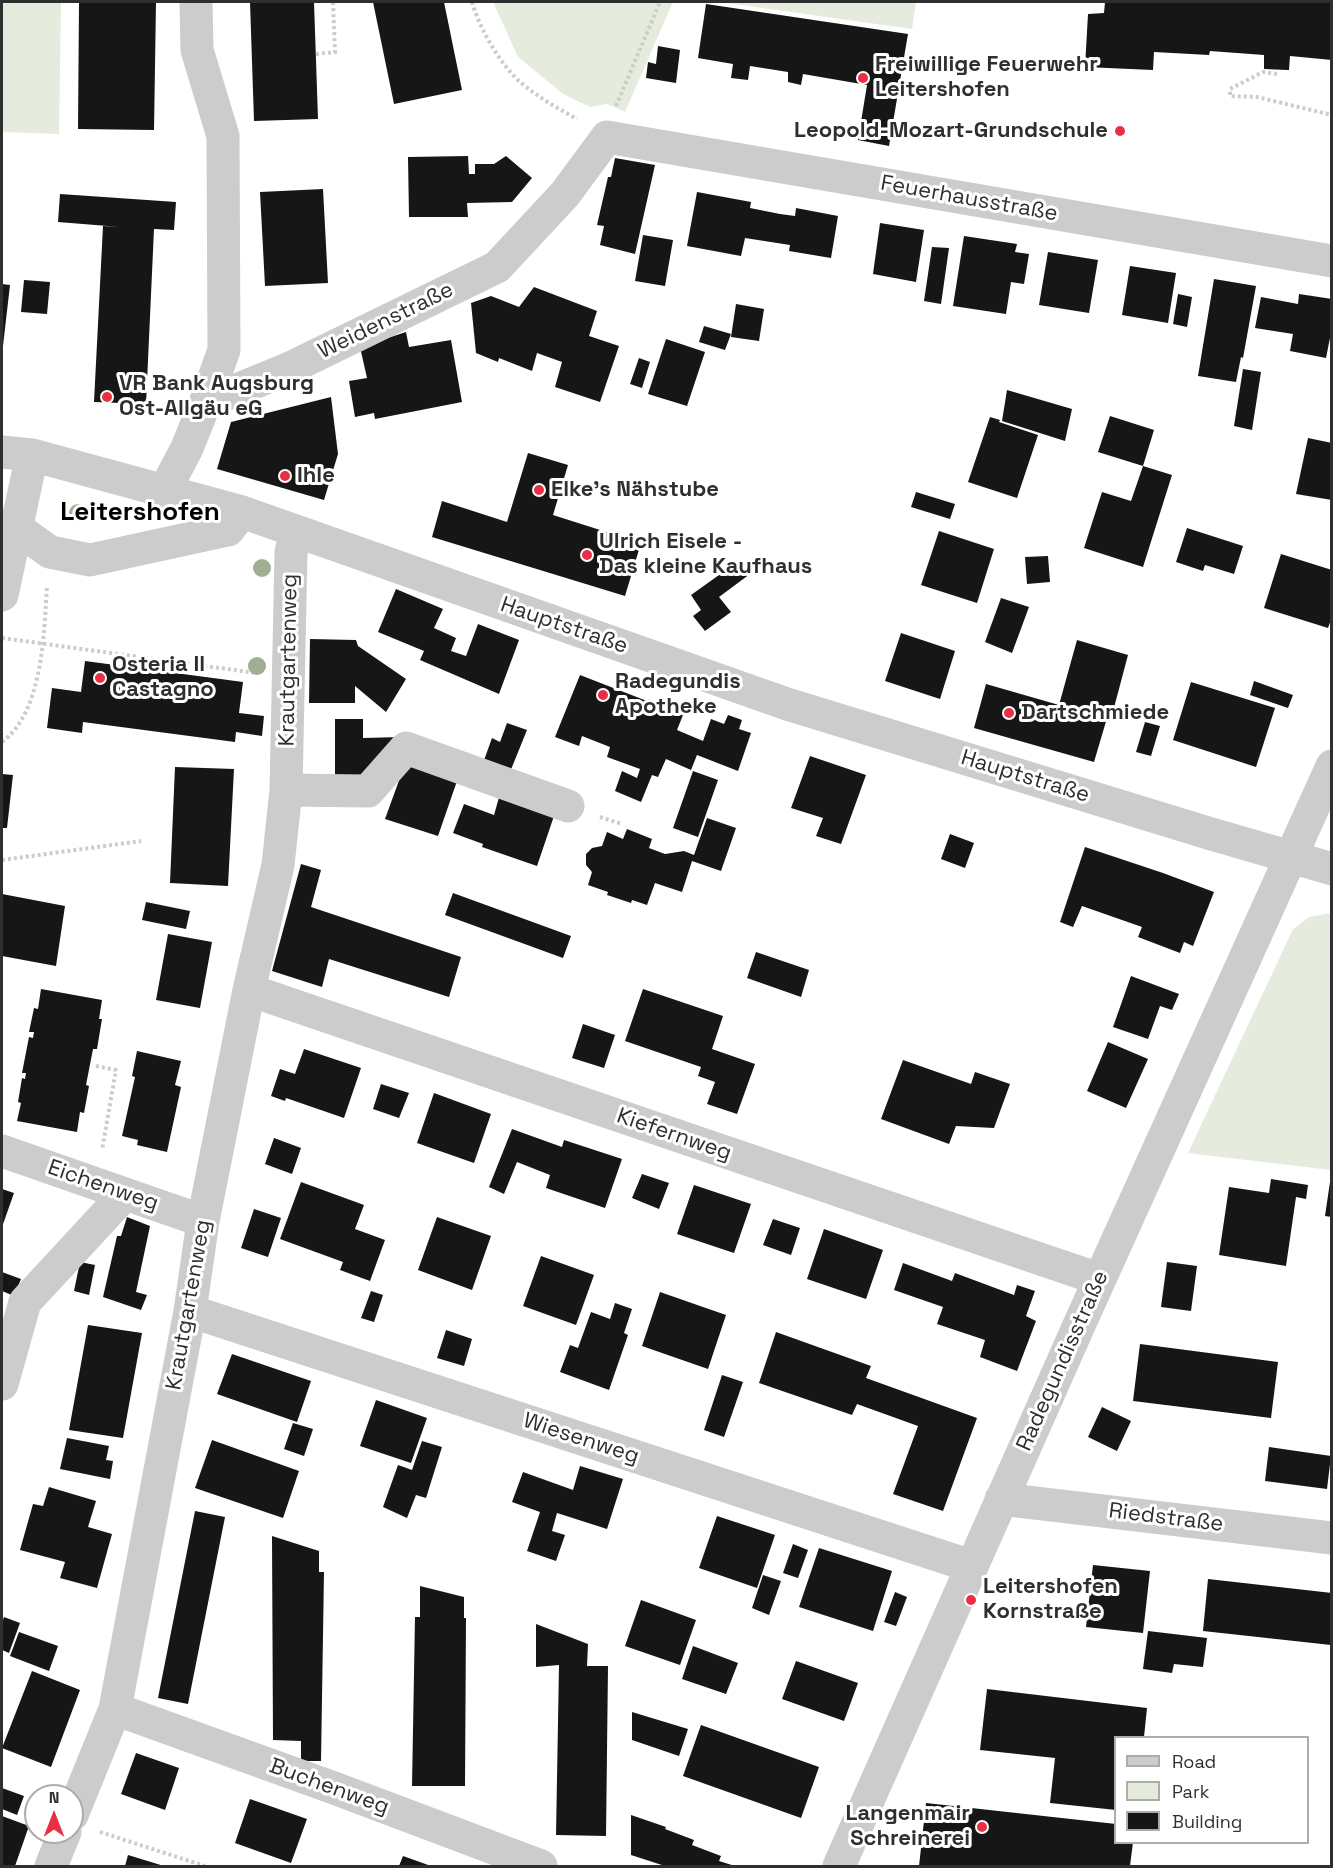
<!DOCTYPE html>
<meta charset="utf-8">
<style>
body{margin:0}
#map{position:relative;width:1333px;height:1868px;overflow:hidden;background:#fff;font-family:"Space Grotesk",sans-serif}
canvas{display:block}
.frame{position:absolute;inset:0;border:3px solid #2f2f2f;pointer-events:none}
.legend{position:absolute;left:1114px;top:1736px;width:195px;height:108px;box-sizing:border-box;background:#fff;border:2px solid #acacac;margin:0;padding:8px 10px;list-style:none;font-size:18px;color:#2f2f2f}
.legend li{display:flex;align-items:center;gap:12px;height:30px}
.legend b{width:30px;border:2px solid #acacac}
.north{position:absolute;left:24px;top:1784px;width:60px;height:60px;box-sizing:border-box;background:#fff;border:2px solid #acacac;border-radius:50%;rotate:0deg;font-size:16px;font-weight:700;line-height:24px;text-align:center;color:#2f2f2f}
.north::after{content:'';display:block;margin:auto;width:21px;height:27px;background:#e83045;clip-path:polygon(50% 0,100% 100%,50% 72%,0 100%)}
</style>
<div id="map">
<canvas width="1333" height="1868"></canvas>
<div class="frame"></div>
<ul class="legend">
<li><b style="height:8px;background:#ccc"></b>Road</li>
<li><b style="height:16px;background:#e6ecdd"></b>Park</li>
<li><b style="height:16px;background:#161616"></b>Building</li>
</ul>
<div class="north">N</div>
</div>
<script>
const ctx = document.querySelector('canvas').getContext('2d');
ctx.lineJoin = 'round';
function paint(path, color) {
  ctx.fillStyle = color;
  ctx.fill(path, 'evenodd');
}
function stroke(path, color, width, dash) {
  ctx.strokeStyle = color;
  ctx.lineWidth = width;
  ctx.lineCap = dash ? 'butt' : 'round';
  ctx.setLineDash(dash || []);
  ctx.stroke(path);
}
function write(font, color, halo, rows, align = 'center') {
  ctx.font = font + ' "Space Grotesk",sans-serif';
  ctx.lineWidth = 6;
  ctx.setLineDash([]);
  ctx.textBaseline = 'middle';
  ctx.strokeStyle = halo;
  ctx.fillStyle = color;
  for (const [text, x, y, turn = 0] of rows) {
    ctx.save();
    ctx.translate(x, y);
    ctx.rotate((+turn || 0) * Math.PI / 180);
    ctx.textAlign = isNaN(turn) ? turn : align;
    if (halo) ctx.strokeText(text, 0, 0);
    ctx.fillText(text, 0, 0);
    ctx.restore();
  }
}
paint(new Path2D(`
 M2,2H61L59,134L2,132Z
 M493,2H673L625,112L607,104L590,107L563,94L518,57Z
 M720,2H916L912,29Z
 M1331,913V1170L1188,1153L1293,929L1309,917Z`), '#e6ecdd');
paint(new Path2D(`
 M79,2H156L154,130L78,129Z
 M250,2H314L318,119L254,121Z
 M373,2H444L462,90L394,104Z
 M1105,2H1332V60L1290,56L1289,70H1287L1264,69V55L1210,51L1209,55L1154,52L1153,70L1085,67L1088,14L1104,13Z
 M706,4L908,34L889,146L858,140L867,85L803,74L801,85L788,82V72L750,66L748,80L731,78L733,64L698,58Z
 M658,46L680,50L676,83L646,78L648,62L656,64Z
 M468,156L469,174H475V164H494L506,156L532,178L512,202L467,203L468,217H409L408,157Z
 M615,158L655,165L635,254L600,245L604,226L597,225L608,177H611Z
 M323,189L328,283L265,286L260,192Z
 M697,192L751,202L750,208L780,214L795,216L796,208L838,216L831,258L789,251L790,245L745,238L741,256L687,246Z
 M60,194L176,202L174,230L154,229L146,404L94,402L103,226L120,227L58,222Z
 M880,223L924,230L916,282L873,274Z
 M643,235L673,240L665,286L635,281Z
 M964,236L1017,244L1015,252L1029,254L1024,284L1011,282L1006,314L953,306Z
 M932,247L949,248L941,304L924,301Z
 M1048,252L1098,260L1089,313L1039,305Z
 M1130,266L1176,273L1168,323L1122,315Z
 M1214,279L1256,286L1243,358L1241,357L1236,382L1198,376Z
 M24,280L50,282L47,314L21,312Z
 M2,284L10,285L3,346H2Z
 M534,287L597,311L589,336L619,346L600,402L555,387L562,362L537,353L532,371L499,358L498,362L476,353L471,303L491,296L519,307Z
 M1178,294L1192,297L1187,327L1173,324Z
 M1299,294L1332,299V328L1326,358L1290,351L1293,334L1255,328L1261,297L1298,304Z
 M736,304L764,309L759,341L731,337Z
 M704,326L731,334L725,350L699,342Z
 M406,332L409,347L451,340L462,402L375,419L374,413L355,417L349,381L367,378L360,347Z
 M666,339L705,352L687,406L648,394Z
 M639,358L650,362L642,388L630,384Z
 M1243,369L1261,372L1252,430L1234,426Z
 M1007,390L1072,409L1065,441L1002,421Z
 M331,397L338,454L324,500L217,469L231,422Z
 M1110,416L1154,430L1143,466L1172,475L1143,567L1084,548L1102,492L1131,501L1143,466L1098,452Z
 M990,417L1000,420L999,422L1038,435L1017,498L968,482Z
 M1308,438L1332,443V500L1296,494Z
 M528,453L568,465L553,515L641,543L625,596L432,537L442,501L507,522Z
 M916,492L955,504L950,519L911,507Z
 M1187,528L1243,546L1234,574L1205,565L1203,571L1176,562Z
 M939,531L994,549L977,603L921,585Z
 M1281,554L1332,570V617L1328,628L1264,608Z
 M1048,556L1050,582L1027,584L1025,557Z
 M740,560L750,574L719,597L731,612L705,631L693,616L701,610L691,595Z
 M396,589L443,609L434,628L456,638L451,651L466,656L478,624L519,640L499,694L420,660L424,651L378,632Z
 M1001,598L1029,607L1012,653L985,642Z
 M901,633L955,651L940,699L885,681Z
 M310,639L356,640L358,646L406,679L386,712L355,686V703H309Z
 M1077,640L1128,655L1111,719L1107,718L1094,762L974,728L986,684L1059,705Z
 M85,661L243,682L239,713L264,716L262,736L236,732L235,742L83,722L82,733L47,728L52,688L81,692Z
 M580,675L683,715L677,730L703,741L711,719L724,724L728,715L742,720L739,729L751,733L738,771L697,755L691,770L666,759L658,777L652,775L641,802L615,791L622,771L637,778L640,769L607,757L610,747L582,736L579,746L555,737Z
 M1254,681L1293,695L1288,708L1250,695Z
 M1191,682L1275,708L1256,767L1173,740Z
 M335,719H363V738L401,737L365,778H335Z
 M1145,722L1160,726L1151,756L1136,752Z
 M507,723L527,730L510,772L483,763L492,738L500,742Z
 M810,756L866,775L841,844L816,836L823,818L791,808Z
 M405,764L457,781L438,836L385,819Z
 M175,767L234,769L228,886L170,883Z
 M693,771L718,780L698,837L673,828Z
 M2,774L13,775L7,828H2Z
 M500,794L555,813L537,866L482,847L483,844L453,833L464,804L494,815Z
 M707,818L736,828L721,871L692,861L682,892L655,883L647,905L632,900L631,903L607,895L608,892L588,885L592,872L586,865V854L592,848L602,846L607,832L623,839L627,829L652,839L649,848L665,854L684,851L694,855Z
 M950,834L974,843L965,868L941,859Z
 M1085,847L1163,873L1214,892L1193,946L1184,942L1180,953L1138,937L1142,927L1082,906L1073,927L1060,922Z
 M301,864L321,870L311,907L461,957L449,997L329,959L322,987L272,971Z
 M453,893L571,936L563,958L445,915Z
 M2,894L65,906L56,966L2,956Z
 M146,902L190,911L186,929L142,920Z
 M168,934L212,942L200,1008L156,1000Z
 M756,952L809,970L801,997L747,978Z
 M1131,976L1179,994L1172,1010L1160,1006L1148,1039L1113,1027Z
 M41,989L102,1000L99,1019H102L97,1049H93L86,1085L89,1086L84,1113L80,1112L77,1132L17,1121L21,1103L18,1102L22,1078L25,1079L26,1073H22L29,1037L33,1038L34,1032H29L34,1008L38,1009Z
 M643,989L723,1016L712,1049L755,1064L737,1114L707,1104L715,1082L698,1076L701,1067L625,1041Z
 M583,1024L615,1035L604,1068L572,1058Z
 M1108,1042L1148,1059L1126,1108L1087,1091Z
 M304,1049L361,1068L344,1118L286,1098L285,1101L271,1096L280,1069L295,1074Z
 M137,1051L181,1061L175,1085L181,1087L167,1152L137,1145L138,1140L122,1136L135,1077L132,1076Z
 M903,1060L971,1084L975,1072L1010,1084L994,1128L956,1126L949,1144L881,1119Z
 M381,1084L409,1093L399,1118L373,1109Z
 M434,1093L491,1114L474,1163L417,1143Z
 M512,1129L562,1147L564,1140L622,1159L605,1208L546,1188L550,1175L517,1162L504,1194L489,1187Z
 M274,1138L301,1148L292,1174L265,1164Z
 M642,1174L669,1183L659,1209L632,1198Z
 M1271,1179L1308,1185L1306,1199L1296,1197L1286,1266L1219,1255L1229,1187L1269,1193Z
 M301,1182L364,1205L355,1229L385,1240L370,1281L340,1270L343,1262L280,1239Z
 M1330,1182H1332V1217L1325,1216Z
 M694,1185L751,1204L734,1253L677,1234Z
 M2,1189L14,1193L2,1227Z
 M254,1209L281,1218L268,1257L241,1248Z
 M127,1217L150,1226L136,1292L147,1295L141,1310L103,1297L117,1236H121Z
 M437,1217L491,1236L472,1290L418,1270Z
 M773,1219L800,1228L791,1255L763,1245Z
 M824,1229L883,1250L866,1299L807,1279Z
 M541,1256L594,1275L576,1325L523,1306Z
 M80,1262L95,1265L89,1295L74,1291Z
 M1167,1262L1197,1266L1191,1311L1161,1307Z
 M903,1263L952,1281L955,1273L1014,1295L1017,1285L1035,1291L1026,1316L1036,1321L1017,1371L980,1357L985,1340L937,1324L943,1307L894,1290Z
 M2,1272L21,1279L14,1296L2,1291Z
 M371,1291L383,1295L374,1322L361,1318Z
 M660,1292L726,1315L708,1369L642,1346Z
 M615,1303L632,1309L624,1333L628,1335L609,1390L560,1372L570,1345L578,1348L591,1312L610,1319Z
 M88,1325L142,1333L123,1438L69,1430Z
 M446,1330L472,1339L464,1366L437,1358Z
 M776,1332L871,1366L866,1378L977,1418L943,1511L893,1494L918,1426L857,1404L852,1415L759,1383Z
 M1140,1344L1278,1362L1271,1418L1133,1401Z
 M232,1354L311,1381L297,1422L217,1394Z
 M722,1375L743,1382L724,1437L704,1430Z
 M376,1400L427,1418L411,1463L360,1446Z
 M1102,1407L1131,1421L1117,1451L1088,1437Z
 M293,1423L313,1429L304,1456L284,1449Z
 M67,1438L109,1446L106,1460L113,1461L110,1479L60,1469Z
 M212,1440L299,1471L283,1518L195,1488Z
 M422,1441L442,1447L426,1498L416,1495L407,1518L383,1507L398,1465L412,1470Z
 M1269,1447L1331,1456L1327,1489L1265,1481Z
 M580,1466L623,1479L607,1529L557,1513L552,1531L565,1535L556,1561L527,1551L540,1512L512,1502L523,1472L573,1490Z
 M49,1487L96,1501L88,1527L112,1534L97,1588L60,1578L65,1562L20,1550L33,1504L43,1506Z
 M195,1511L225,1517L188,1704L158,1698Z
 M717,1516L775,1535L757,1588L699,1568Z
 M272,1536L319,1551V1572H324L321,1761H301V1741L273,1740Z
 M793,1544L808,1550L798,1578L783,1573Z
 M819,1548L892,1571L873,1631L799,1607Z
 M1093,1565L1150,1571L1143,1633L1086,1627Z
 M763,1575L781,1581L769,1615L752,1608Z
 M1208,1579L1332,1593L1331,1645L1203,1631Z
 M420,1586L464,1597V1618H466L465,1786H412L415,1617H420Z
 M895,1592L907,1597L896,1626L884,1622Z
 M641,1600L696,1620L680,1665L625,1646Z
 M4,1617L20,1623L9,1653L2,1650V1623Z
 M536,1624L588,1644L587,1666H608L606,1836L556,1835L559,1665L536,1667Z
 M1148,1631L1207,1638L1203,1667L1174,1664L1172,1673L1143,1669Z
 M19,1632L58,1646L49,1671L10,1656Z
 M693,1646L738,1663L726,1694L682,1679Z
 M796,1661L858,1683L844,1721L782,1699Z
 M32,1671L80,1690L51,1767L2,1748Z
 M987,1689L1147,1708L1144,1737L1116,1738V1810L1050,1803L1055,1758L980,1750Z
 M632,1712L688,1729L679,1756L632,1740Z
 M701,1725L819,1767L801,1818L683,1776Z
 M136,1753L179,1768L165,1810L121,1794Z
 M2,1788L24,1796L17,1815L2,1809Z
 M250,1799L307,1819L291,1863L235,1843Z
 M926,1803L1116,1824V1842H1133L1130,1866H919Z
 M631,1815L666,1827L665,1829L694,1840L692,1845L721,1856L719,1861L735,1866H665L631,1855Z
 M2,1816L29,1826L15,1866H2Z
 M128,1855L164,1866H125Z
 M403,1856L431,1866H399Z`), '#161616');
stroke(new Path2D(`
 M472,2C480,29 498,61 519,81C536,96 557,108 577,119
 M316,54L335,52L333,2
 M1277,74L1263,72L1230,89V96L1257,97L1332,115
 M616,106L660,2
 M2,638L256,673
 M2,742C43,712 44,633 47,586
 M600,817L622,824
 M2,860L141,841
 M96,1066L116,1070L102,1150
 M100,1832L205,1866`), '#ccc', 4, [3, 3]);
stroke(new Path2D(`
 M196,2L197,50L223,136L224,350L205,403
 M2,452L32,455L242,512L787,704L1208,833L1332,869
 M165,490L187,448L205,403L290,368L497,267L565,194L607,137L1332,261
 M15,527L50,552L90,560L228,530L242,512
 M2,595L32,455
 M286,790L368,791L406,748L568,806
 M249,990L1099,1279
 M2,1151L203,1221
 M190,1311L971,1566
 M2,1384L25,1302L125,1194
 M1001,1499L1332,1538
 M115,1709L334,1788L541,1866
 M72,1815L115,1709L190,1311L203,1221L249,990L278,865L286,790L291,552L296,531
 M51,1866L65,1832
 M839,1866L1080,1323L1332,766`), '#ccc', 33);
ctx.fillStyle = '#a1ae94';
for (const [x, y] of [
 [78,513],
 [262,568],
 [257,666]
]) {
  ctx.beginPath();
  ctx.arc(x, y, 9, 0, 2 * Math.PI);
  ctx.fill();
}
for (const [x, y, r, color] of [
 [863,78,6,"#e83045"],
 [1120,131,6,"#e83045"],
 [107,397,6,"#e83045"],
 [285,476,6,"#e83045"],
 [539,490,6,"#e83045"],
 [587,555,6,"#e83045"],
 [100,678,6,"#e83045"],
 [603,695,6,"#e83045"],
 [1009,713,6,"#e83045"],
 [971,1600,6,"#e83045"],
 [982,1827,6,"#e83045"]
]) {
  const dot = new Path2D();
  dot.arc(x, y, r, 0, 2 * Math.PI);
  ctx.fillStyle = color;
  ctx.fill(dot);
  stroke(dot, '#fff', 2);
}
write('bold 22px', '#2f2f2f', '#fff', [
 ["Freiwillige Feuerwehr",875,65],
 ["Leitershofen",875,90],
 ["Leopold-Mozart-Grundschule",1108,131,"right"],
 ["VR Bank Augsburg",119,384],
 ["Ost-Allgäu eG",119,409],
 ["Ihle",297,476],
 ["Elke's Nähstube",551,490],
 ["Ulrich Eisele -",599,542],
 ["Das kleine Kaufhaus",599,567],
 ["Osteria Il",112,665],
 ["Castagno",112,690],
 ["Radegundis",615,682],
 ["Apotheke",615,707],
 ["Dartschmiede",1021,713],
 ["Leitershofen",983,1587],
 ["Kornstraße",983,1612],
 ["Langenmair",970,1814,"right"],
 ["Schreinerei",970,1839,"right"]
], 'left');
write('22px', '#2f2f2f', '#fff', [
 ["Feuerhausstraße",969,199,10],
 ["Weidenstraße",386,321,-26],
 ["Hauptstraße",564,626,19],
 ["Krautgartenweg",289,660,-89],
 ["Hauptstraße",1025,777,17],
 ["Kiefernweg",674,1135,19],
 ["Eichenweg",103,1186,19],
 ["Krautgartenweg",189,1305,-80],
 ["Radegundisstraße",1063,1361,-66],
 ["Wiesenweg",581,1439,18],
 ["Riedstraße",1166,1518,7],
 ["Buchenweg",329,1787,20]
]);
write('bold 26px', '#000', '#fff', [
 ["Leitershofen",140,513]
]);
</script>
